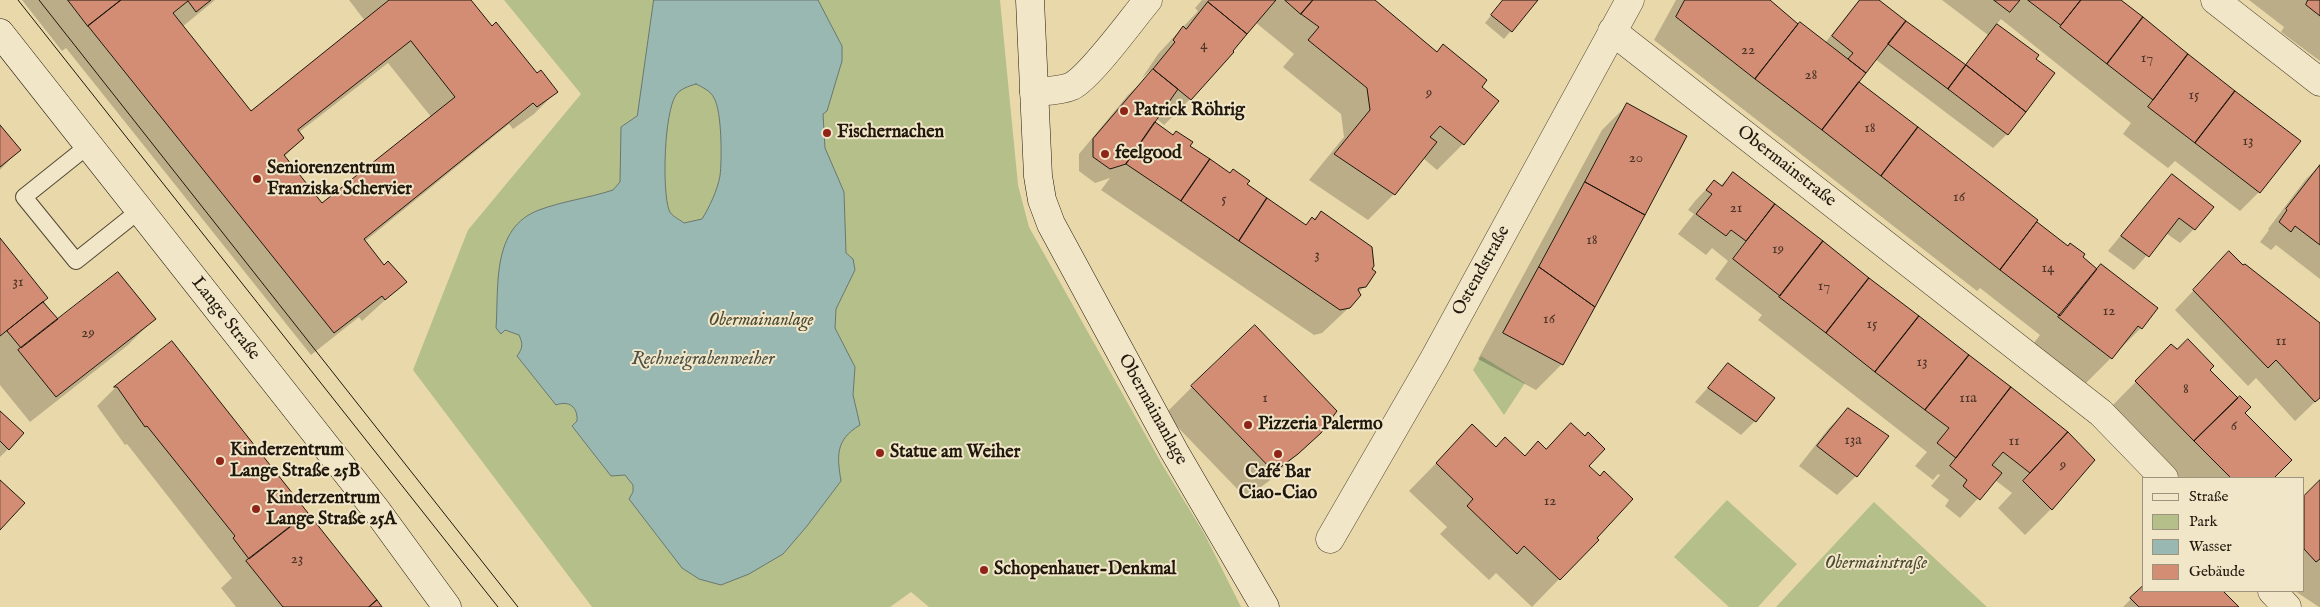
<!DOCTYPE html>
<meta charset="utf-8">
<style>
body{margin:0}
#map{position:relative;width:2320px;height:607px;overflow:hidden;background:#e9d9aa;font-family:"IM FELL English",serif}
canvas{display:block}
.legend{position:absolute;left:2142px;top:477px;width:162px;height:115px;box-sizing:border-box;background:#f1e6c8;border:1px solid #9d947d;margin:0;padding:6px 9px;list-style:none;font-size:15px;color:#20180d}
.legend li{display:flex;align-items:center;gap:10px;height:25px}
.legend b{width:25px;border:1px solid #9d947d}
</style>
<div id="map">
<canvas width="2320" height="607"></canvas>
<ul class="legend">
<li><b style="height:6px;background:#f1e6c8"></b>Straße</li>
<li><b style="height:14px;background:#b5bf8a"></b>Park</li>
<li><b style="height:14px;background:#9ab8b2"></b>Wasser</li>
<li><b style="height:14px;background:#d28d74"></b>Gebäude</li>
</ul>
</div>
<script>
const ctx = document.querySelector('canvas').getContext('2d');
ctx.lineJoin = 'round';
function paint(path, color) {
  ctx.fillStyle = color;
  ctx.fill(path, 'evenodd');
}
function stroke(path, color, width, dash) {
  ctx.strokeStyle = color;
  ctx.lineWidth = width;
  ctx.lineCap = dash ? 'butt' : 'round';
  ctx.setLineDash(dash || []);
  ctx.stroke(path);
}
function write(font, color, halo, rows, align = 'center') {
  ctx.font = font + ' "IM FELL English",serif';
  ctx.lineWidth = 4;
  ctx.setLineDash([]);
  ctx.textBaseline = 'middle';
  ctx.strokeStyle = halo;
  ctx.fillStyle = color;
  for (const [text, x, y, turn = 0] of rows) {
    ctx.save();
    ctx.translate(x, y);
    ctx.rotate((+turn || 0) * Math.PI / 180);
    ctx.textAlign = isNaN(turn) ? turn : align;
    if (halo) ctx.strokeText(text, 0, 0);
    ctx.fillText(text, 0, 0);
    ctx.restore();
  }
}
paint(new Path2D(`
 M504,0H1000L1018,185L1029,227L1163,466L1205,535L1241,607H929L911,592L890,607H592L413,370L468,230L581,94Z
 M1481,356L1525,383L1504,415L1473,370Z
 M1727,500L1797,564L1758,607H1729L1674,557Z
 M1874,502L1987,607H1776Z`), '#b5bf8a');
const water = new Path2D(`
 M654,0H818L842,46V61L827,111L823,114L825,148L844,192L846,253L853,259L855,270L836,309L835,328L855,367L853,395L860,425C835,440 837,456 841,481L807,526L783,554L749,574L721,585L699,579L682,568L629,499L633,492V485L625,475L611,476L572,426L577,421C578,407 569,400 556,405L517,356C523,348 523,344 519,335L505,330L501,334L496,328C499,286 491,228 539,210C563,201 589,198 613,190L620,182L621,127L637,116ZM696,84C702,87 711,91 714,98C722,111 722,160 720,176C717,191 710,206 702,219L684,223C679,219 671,216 669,210C662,190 664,113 676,95C680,89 689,86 696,84Z`);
paint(water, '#9ab8b2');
stroke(water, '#697870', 1);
paint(new Path2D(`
 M22,0H215L182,27L251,113L365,21L349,0H469L492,28L537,75L556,92L534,114L513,129L509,124L364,242L384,266L405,282L362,321L359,317L311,355L66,48L62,51ZM388,63L432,118L322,204L284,157L303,138L298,133Z
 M1202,0H1372L1481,87L1463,144L1437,170L1423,158L1394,194L1368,220L1309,180L1344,137L1341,114L1283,67L1294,54L1255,22L1190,99L1164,125L1156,118L1153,122L1305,226L1321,213L1365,286L1358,293L1356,301L1322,333L1314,335L1101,190L1110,178L1095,183L1079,171V154L1128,95L1155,69V66L1142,78L1158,54L1198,11L1195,8Z
 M1503,0H1537L1504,39L1485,23Z
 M1676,0H1767L1798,25L1825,43L1859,0H1877L1964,66L1988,35L1942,0H2118L2187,55L2259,192L2240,211L2175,161L2168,168L2123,134L2131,123L2001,19L1996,25L2037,55L2007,134L1993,148L1875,59L1858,82L2032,229L2081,258L2156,308L2141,328L2085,384L2033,344L2040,335L1980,288L1977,291L1654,40Z
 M2249,0H2320V61L2281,32L2284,27Z
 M1628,104L1685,136L1562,364L1536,390L1478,359L1602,130Z
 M0,127L19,150L0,170Z
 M2320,165V279L2276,245L2271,250L2260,242L2269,230L2268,229L2306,179Z
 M1733,173L2067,433L2094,460L2051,509L2025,535L1998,508L2012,493L1995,480L1960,518L1945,506L1949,500L1931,486L1940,475L1938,474L1933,480L1915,466L1927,452L1758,320L1762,315L1715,279L1728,261L1712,248L1706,255L1678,234L1694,214L1688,210L1695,201L1714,181L1720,186Z
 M2172,176L2194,229L2180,243L2166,233L2134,270L2108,251L2158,190Z
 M0,240L58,321L154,319L128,345L30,422L0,385Z
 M2229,253L2243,267L2320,325V397L2295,421L2256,378L2248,386L2175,310Z
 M172,342L381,607H236L221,588L232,578L127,444L125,445L97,406L116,387Z
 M2171,346L2208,370L2244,413L2290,460L2273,478H2180L2110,408Z
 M1728,365L1755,421L1741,435L1695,402Z
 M1192,387L1320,432L1269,481L1246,498L1165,414Z
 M1848,409L1856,476L1837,495L1799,466L1829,428Z
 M0,413L8,449L0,457Z
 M1538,443L1546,450L1587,466L1597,540L1532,607L1496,573L1489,580L1440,534L1447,527L1409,491L1445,454L1496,448L1524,457Z
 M2320,481V607H2319L2295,591H2304V497Z
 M2144,586V591H2222L2238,607H2123Z`), '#0003');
const building = new Path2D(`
 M68,0H121L88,26Z
 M121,0H211L196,12L188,1L173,13L251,111L389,0H471L492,26L496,22L537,73L541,70L558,92L537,107L533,103L364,239L384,265L388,261L407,282L385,300L382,296L334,333L88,26ZM411,41L455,97L322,203L284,155L304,138L298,130Z
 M1210,0H1276L1247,34L1208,2Z
 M1285,0H1313L1301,14Z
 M1313,0H1375L1437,52L1443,44L1487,80L1482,87L1499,101L1464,145L1440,126L1430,137L1437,142L1395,195L1334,154L1370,110L1367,88L1308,40L1319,27L1301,14Z
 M1503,0H1538L1512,32L1491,15Z
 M1685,0H1770L1798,24L1755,79L1676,17Z
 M1860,0H1879L1906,21L1866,73L1848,59L1853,53L1832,36Z
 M1994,0H2020L2010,12Z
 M2028,0H2081L2061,25Z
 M2081,0H2121L2143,17L2107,64L2060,27Z
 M2308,0H2320V16L2306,5Z
 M1208,2L1247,34L1233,51L1234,52L1191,100L1153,69L1175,42L1173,40L1183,26L1186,29Z
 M2143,17L2188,54L2153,100L2107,64Z
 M1906,21L1966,65L1948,89L1888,44Z
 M1800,22L1866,73L1822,130L1755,79Z
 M1997,24L2039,55L2036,59L2055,73L2026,112L1966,65Z
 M2188,54L2235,91L2195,143L2148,107Z
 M1966,65L2026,112L2008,135L1948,89Z
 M1153,69L1178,89L1126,164L1110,169L1093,157V139Z
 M1859,82L1918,127L1881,176L1822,130Z
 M2235,91L2301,141L2260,193L2195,143Z
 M1627,103L1687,136L1645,215L1585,182Z
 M1155,122L1173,135L1176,131L1193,142L1190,146L1210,159L1181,201L1126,164Z
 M0,125L21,150L0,167Z
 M1918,127L2038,220L2000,270L1881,176Z
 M1210,159L1230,173L1233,169L1250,181L1247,184L1267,198L1239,241L1181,201Z
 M2320,165V245L2295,226L2291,232L2279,222L2287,210L2286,209Z
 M1733,172L1775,204L1746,241L1731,230L1726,236L1696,214L1712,194L1706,190L1714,180L1722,186Z
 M2172,174L2214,207L2195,230L2179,218L2149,257L2121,236Z
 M1585,182L1645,215L1595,307L1539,267Z
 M1267,198L1306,225L1312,217L1315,220L1321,211L1372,247L1374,266L1372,269L1376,272L1366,287L1359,288L1358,290L1361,295L1350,308L1340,310L1239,241Z
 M1775,204L1823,241L1780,296L1733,259Z
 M2037,222L2068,246L2070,243L2085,254L2083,257L2097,269L2060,316L2000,270Z
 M0,238L48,298L0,336Z
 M1823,241L1869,278L1826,333L1779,297Z
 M2229,251L2243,265L2245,264L2320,323V398L2315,402L2276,360L2268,368L2193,290Z
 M2101,264L2158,308L2142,329L2138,326L2112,359L2058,317Z
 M1539,267L1595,307L1563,365L1503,333Z
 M118,272L156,319L56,397L18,350Z
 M1869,278L1919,316L1875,372L1826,333Z
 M43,302L58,319L21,348L7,331Z
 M1919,316L1969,355L1925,410L1875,372Z
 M1255,325L1337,411L1321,433L1298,454L1274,472L1191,386Z
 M2188,339L2214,366L2210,370L2238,398L2194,441L2135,381L2171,344L2177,349Z
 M172,341L308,513L249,559L233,538L235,536L147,426L145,427L117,387H114Z
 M1969,355L2011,387L1956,458L1937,443L1949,428L1925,410Z
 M1728,363L1775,398L1756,422L1708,388Z
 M2011,387L2068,432L2030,473L2003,452L1992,465L2002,473L1980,500L1963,486L1967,480L1950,466Z
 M2240,396L2251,407L2245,413L2292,460L2274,478H2231L2194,441Z
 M1848,408L1889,436L1857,477L1817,446Z
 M0,411L24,433L9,450L0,441Z
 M1571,423L1585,436L1588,432L1605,449L1589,466L1600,476L1604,471L1633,499L1597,538L1599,540L1560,580L1524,546L1517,554L1467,506L1473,499L1436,463L1472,424L1496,447L1505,437L1525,456L1538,441L1546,449Z
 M2068,432L2095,460L2052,510L2023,481Z
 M0,480L25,503L0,530Z
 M2320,480V559L2316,562L2304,549V496Z
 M308,513L377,600L369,607H283L246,561Z
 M2144,585V591H2223L2239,607H2139L2130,598Z
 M377,600L382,607H369Z`);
paint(building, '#d28d74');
stroke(building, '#20180d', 1);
const service = new Path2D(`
 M89,145L24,197L76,261L140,210`);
const minor = new Path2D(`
 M2215,0L2320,82
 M1612,31L2101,413L2164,478
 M1034,92C1046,91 1061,91 1072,86C1091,76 1132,19 1148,0
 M1330,539L1434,359L1630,0
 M2272,591L2287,607`);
const secondary = new Path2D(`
 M1030,0L1038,176L1042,200L1051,224L1174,451L1265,607
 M0,33L377,511L447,607`);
stroke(service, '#524834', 18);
stroke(minor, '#524834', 29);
stroke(secondary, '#20180d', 29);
stroke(service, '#f1e6c8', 16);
stroke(minor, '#f1e6c8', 28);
stroke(secondary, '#f1e6c8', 28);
stroke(new Path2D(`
 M18,0L498,607
 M39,0L518,607`), '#20180d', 1);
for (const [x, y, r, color] of [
 [1124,111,5,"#8f2418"],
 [827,133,5,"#8f2418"],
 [1105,154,5,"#8f2418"],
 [257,179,5,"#8f2418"],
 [1248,425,5,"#8f2418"],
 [880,453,5,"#8f2418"],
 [1278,454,5,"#8f2418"],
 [220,461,5,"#8f2418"],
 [256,509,5,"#8f2418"],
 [984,570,5,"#8f2418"]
]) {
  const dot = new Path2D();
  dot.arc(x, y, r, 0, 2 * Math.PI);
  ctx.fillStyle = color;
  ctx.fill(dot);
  stroke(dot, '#f1e6c8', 2);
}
write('15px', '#4c3527', null, [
 ["4",1204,46],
 ["22",1748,51],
 ["17",2147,59],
 ["28",1811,76],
 ["9",1429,94],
 ["15",2194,96],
 ["18",1870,129],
 ["13",2248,142],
 ["20",1636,159],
 ["16",1959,198],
 ["5",1224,200],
 ["21",1736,209],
 ["18",1592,241],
 ["19",1778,250],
 ["3",1317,256],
 ["14",2048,269],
 ["31",18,283],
 ["17",1824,287],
 ["12",2109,312],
 ["16",1549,320],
 ["15",1872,325],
 ["29",88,334],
 ["11",2281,342],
 ["13",1922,363],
 ["8",2186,390],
 ["1",1265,399],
 ["11a",1968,399],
 ["6",2234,427],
 ["13a",1853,441],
 ["11",2014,442],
 ["9",2063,466],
 ["12",1550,502],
 ["23",297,560]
]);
write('bold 18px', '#20180d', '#f1e6c8', [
 ["Patrick Röhrig",1134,111],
 ["Fischernachen",837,133],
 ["feelgood",1115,154],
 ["Seniorenzentrum",267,169],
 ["Franziska Schervier",267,190],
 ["Pizzeria Palermo",1258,425],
 ["Kinderzentrum",230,451],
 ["Lange Straße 25B",230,472],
 ["Statue am Weiher",890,453],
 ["Café Bar",1278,473,"center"],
 ["Ciao-Ciao",1278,494,"center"],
 ["Kinderzentrum",266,499],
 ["Lange Straße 25A",266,520],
 ["Schopenhauer-Denkmal",994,570]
], 'left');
write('18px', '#20180d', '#f1e6c8', [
 ["Obermainstraße",1786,167,38],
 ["Ostendstraße",1482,271,-61],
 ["Lange Straße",225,319,52],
 ["Obermainanlage",1152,410,61]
]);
write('italic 18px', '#4d4a32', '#f1e6c8', [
 ["Obermainanlage",761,321],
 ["Obermainstraße",1876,564]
]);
write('italic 19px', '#4b5047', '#f1e6c8', [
 ["Rechneigrabenweiher",703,360]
]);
</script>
